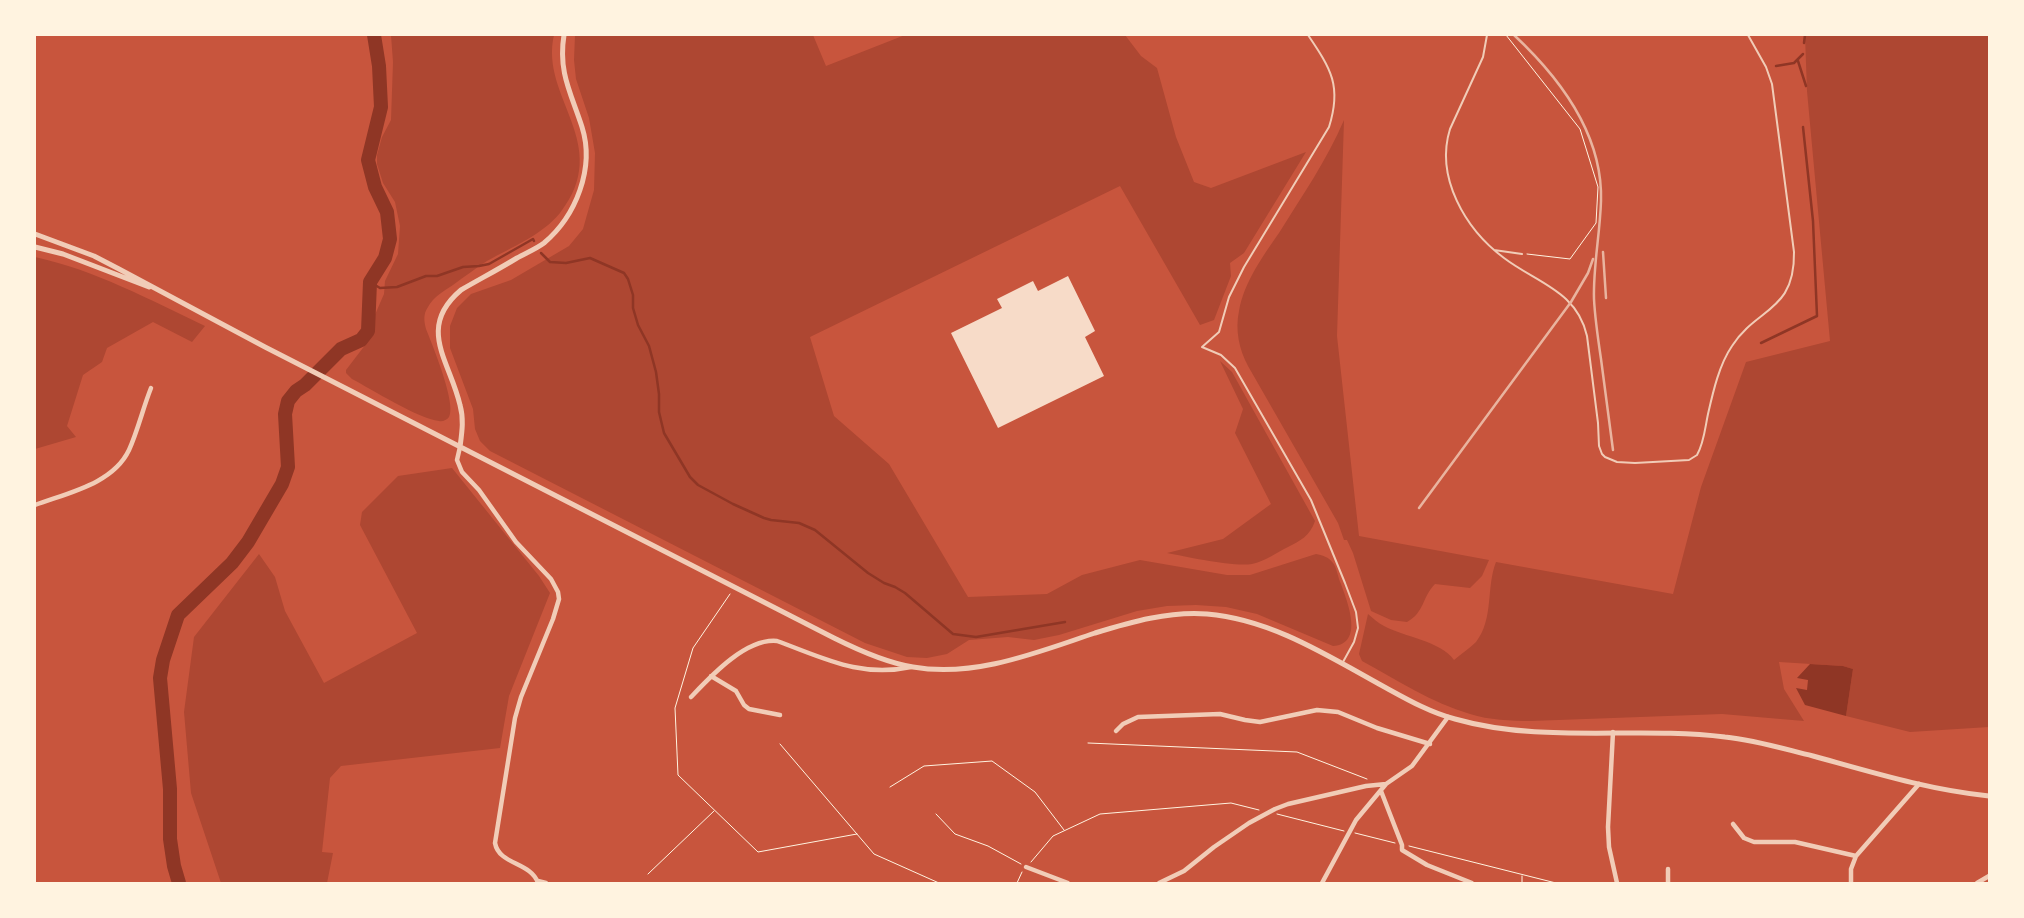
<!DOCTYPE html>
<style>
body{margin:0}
#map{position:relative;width:2024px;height:918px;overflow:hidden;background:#c8553d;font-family:"Alegreya Sans",sans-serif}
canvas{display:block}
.frame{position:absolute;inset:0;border:36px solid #fff3e0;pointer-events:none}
</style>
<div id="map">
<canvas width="2024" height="918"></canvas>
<div class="frame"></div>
</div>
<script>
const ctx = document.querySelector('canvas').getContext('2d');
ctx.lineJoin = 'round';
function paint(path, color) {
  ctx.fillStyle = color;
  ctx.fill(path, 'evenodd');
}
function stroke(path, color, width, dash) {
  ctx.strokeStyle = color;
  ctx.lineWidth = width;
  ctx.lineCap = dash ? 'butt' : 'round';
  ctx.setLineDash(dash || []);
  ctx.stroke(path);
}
paint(new Path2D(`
 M391,35H554C539,98 614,144 560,213C542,235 512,247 487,261C476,268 464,277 453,285C444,291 433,297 428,307C423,314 424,321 426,329C432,344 457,404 449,417C447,420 442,422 439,421C419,419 371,389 352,379L346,373V370L369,340L374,317L384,294L385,281L398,254L400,226L395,202L383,183L377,164V155L382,137L391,120L393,62Z
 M575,35H813L826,66L905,35H1125L1141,56L1157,68L1176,137L1194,182L1211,188L1306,152L1244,253L1230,263L1231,276L1214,320L1200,325L1120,186L810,337L834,416L889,464L968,597L1047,594L1082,575L1140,560L1227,575H1250L1316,554C1322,555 1329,557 1333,563C1337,568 1338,578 1341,584C1347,601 1365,644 1333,646L1257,614L1226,607L1196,605L1167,606L1137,611L1059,635L1034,640L1008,637L969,640L947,654L927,658L907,657L865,643L490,451L480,441L475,429L473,409L450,348V326L457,308L471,294L511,280L569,246L583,229L594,190L595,153L589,118L576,79L574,60Z
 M1805,35H1989V727L1910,732L1846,716L1853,669L1843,666L1779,662L1784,689L1804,721L1722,714L1531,721C1511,721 1489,720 1470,714C1432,703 1397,680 1362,661L1359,654L1368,614C1373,618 1378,623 1384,626C1404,637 1441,641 1454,660C1461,654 1470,648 1476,642C1494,619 1486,587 1496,562L1673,594L1701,487L1746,362L1830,341L1807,91Z
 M1344,120L1337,336L1359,536L1489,560L1482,576L1470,588L1435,584C1422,597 1425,612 1407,622L1391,620L1371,611L1353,553L1347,540H1344L1338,523L1248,366C1239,349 1235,330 1239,311C1244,282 1263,256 1279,233C1302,196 1327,160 1344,120Z
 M35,257C95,270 150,300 205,326L192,342L153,322L107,348L102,362L83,375L67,426L76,437L35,449Z
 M1220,361L1232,372L1315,521C1310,536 1300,541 1288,547C1276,553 1265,561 1252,564C1233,567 1188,557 1167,553L1223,539L1271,504L1235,433L1243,409Z
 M452,468L539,576L550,593L509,696L500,748L341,766L330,778L322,852L333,853L327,883H221L191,793L184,712L194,637L259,554L275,577L285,611L324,683L417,633L360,525L362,512L398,476Z`), '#ae4732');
paint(new Path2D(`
 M1810,664L1843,666L1853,669L1846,716L1805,705L1796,688L1807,690L1808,680L1797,678Z`), '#8f3625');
stroke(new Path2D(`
 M1804,43L1805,35
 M1798,61L1806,86
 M1776,66L1794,63L1803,54
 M541,253L550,262L566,263L590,258L624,273L628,279L633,295V308L638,325L649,346L656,372L659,394V412L664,433L690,477L698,485L733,504L764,518L771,520L799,523L815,530L868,573L884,583L895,587L905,593L953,634L976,637L1065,622
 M370,282L380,288L397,287L426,276H437L463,267L479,266L489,264L533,239L534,241
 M1761,343L1817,316L1813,221L1803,127`), '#8f3625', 2.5);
stroke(new Path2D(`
 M179,883L174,866L170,839V789L160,678L163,660L178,615L232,563L248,542L282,484L288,467L285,414L288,401L296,391L305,385L341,349L361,340L368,331L370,282L385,258L390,239L387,212L375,187L368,160L381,107L379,66L374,35`), '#8f3625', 14);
paint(new Path2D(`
 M1068,276L1095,331L1085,337L1104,376L998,428L951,333L1002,308L997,299L1033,281L1038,291Z`), '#f7dbc8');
stroke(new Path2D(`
 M1506,35L1580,129L1598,187L1596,223L1570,259L1527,254
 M730,594L693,648L675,708L678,775L758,852L857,834
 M1088,743L1297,752L1367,779
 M780,744L874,854L939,883
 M890,787L924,766L992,761L1035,792L1064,830
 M936,814L955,834L988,846L1021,864
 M1277,814L1344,831
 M1355,833L1395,843
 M1409,846L1556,883
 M1031,862L1053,836L1100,814L1231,803L1259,810
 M648,874L714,811
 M1017,883L1022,872
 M1522,883V876`), '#fff3e0', 1);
stroke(new Path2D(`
 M1308,35C1331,69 1342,86 1329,127L1244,267L1229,297L1219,332L1202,347L1221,355L1235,368L1311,500L1345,583L1356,612L1358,628L1354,642L1343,662
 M1487,35L1483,57L1450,129C1435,177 1465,229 1504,258C1537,283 1577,291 1587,336L1598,423L1599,446L1602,454L1605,457L1617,462L1635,463L1689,460L1697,455C1704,443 1705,428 1708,414C1713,392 1719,365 1732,346C1757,307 1795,312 1794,252L1772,84L1766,67L1748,35
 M1494,250L1522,254`), '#f1ccb7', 2);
stroke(new Path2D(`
 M460,447L457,460L462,472L479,490L516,542L551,579L558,592L559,599L553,619L521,697L515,718L495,843C499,865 531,862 538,883
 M35,505C67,493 113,484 129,450C138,430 143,408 151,388
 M711,676L736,691L744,705L749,709L780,715
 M691,697C711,676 746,638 777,641C824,658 860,678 911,667
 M1116,731L1123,724L1138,717L1220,714L1245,720L1260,722L1317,710L1338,712L1377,728L1430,744
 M1613,732L1608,827L1609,847L1617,883
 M1381,791L1402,845V850L1427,865L1472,883
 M1733,824L1744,838L1754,842H1795L1856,856
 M1026,867L1068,883
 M538,881L546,883
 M1159,883L1184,871L1214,847L1249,823L1275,809L1288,804L1366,786L1386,784
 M1322,883L1356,820L1386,784L1412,766L1448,717
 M1668,883V869
 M1851,883V869L1856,856L1919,784
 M1977,883L1989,876`), '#f1ccb7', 4.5);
stroke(new Path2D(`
 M35,234L94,256L119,269L265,347L834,638C858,650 888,663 913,667C975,678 1038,652 1095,633C1131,622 1169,611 1207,614C1269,619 1325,654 1379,684C1403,697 1428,712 1455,719C1542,744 1636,726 1725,737C1755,740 1784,749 1813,756C1871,772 1929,790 1989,796
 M35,247L63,254L149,287
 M460,447C462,432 464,419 460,405C450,361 416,328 461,290C480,279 499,269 517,258C526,253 536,249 544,243C576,216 595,168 582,127C571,93 558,72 564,35`), '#f1ccb7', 5);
stroke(new Path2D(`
 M1514,35C1560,78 1603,134 1601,201C1600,234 1593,267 1594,299C1595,319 1598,339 1601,359C1605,390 1609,420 1613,450
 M1603,252L1606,298
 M1419,508L1571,302L1588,273L1593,259`), '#e9b49f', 2.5);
</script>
